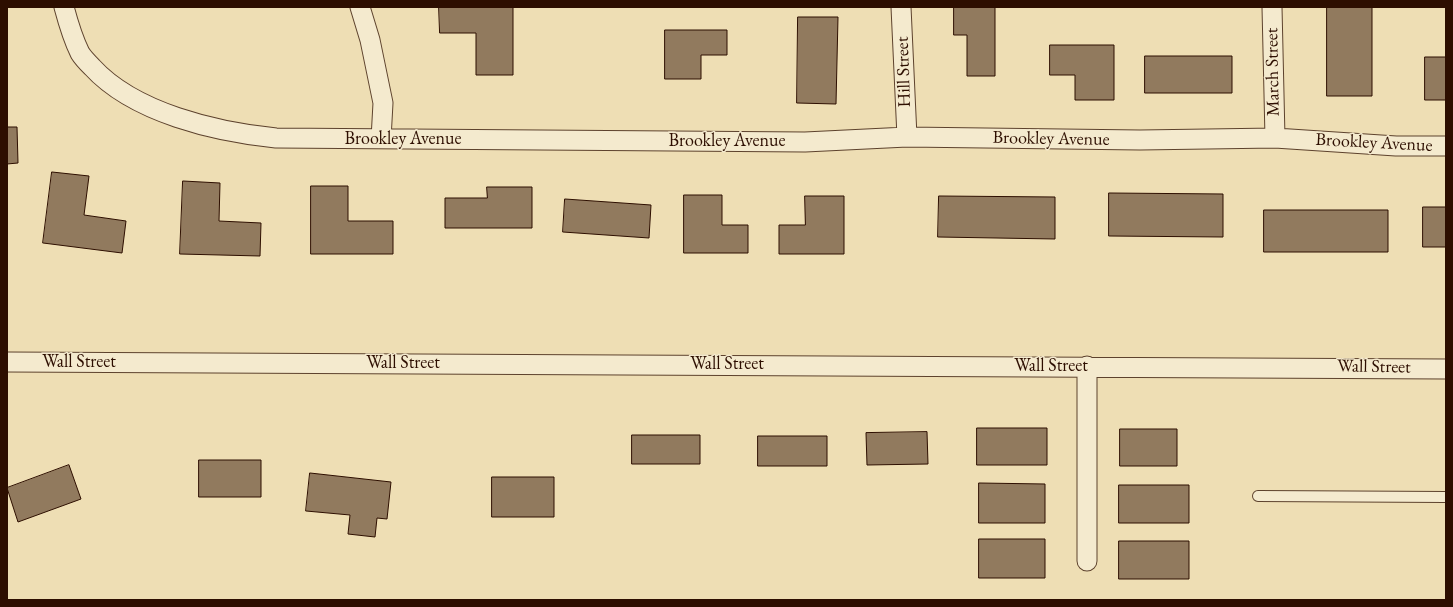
<!DOCTYPE html>
<style>
body{margin:0}
#map{position:relative;width:1453px;height:607px;overflow:hidden;background:#eedeb4;font-family:"EB Garamond",serif}
canvas{display:block}
.frame{position:absolute;inset:0;border:8px solid #2d0e00;pointer-events:none}
</style>
<div id="map">
<canvas width="1453" height="607"></canvas>
<div class="frame"></div>
</div>
<script>
const ctx = document.querySelector('canvas').getContext('2d');
ctx.lineJoin = 'round';
function paint(path, color) {
  ctx.fillStyle = color;
  ctx.fill(path, 'evenodd');
}
function stroke(path, color, width, dash) {
  ctx.strokeStyle = color;
  ctx.lineWidth = width;
  ctx.lineCap = dash ? 'butt' : 'round';
  ctx.setLineDash(dash || []);
  ctx.stroke(path);
}
function write(font, color, halo, rows, align = 'center') {
  ctx.font = font + ' "EB Garamond",serif';
  ctx.lineWidth = 3;
  ctx.setLineDash([]);
  ctx.textBaseline = 'middle';
  ctx.strokeStyle = halo;
  ctx.fillStyle = color;
  for (const [text, x, y, turn = 0] of rows) {
    ctx.save();
    ctx.translate(x, y);
    ctx.rotate((+turn || 0) * Math.PI / 180);
    ctx.textAlign = isNaN(turn) ? turn : align;
    if (halo) ctx.strokeText(text, 0, 0);
    ctx.fillText(text, 0, 0);
    ctx.restore();
  }
}
const building = new Path2D(`
 M439,7H513V75H476V33H440Z
 M954,7H995V76H967V35H954Z
 M1327,7H1372V96H1327Z
 M798,17H838L836,104L797,103Z
 M665,30H727V55H701V79H665Z
 M1050,45H1114V100H1075V75H1050Z
 M1145,56H1232V93H1145Z
 M1425,57H1446V100H1425Z
 M7,127H17L18,163L7,164Z
 M52,172L89,176L84,215L126,221L122,253L43,243Z
 M183,181L220,183L219,221L261,223L260,256L180,254Z
 M311,186H348V221H393V254H311Z
 M487,187H532V228H445V198H487Z
 M1109,193L1223,194V237L1109,236Z
 M684,195H722V225H748V253H684Z
 M805,196H844V254H779V225H805Z
 M939,196L1055,197V239L938,237Z
 M565,199L651,205L649,238L563,232Z
 M1423,207H1446V247H1423Z
 M1264,210H1388V252H1264Z
 M977,428H1047V465H977Z
 M1120,429H1177V466H1120Z
 M927,432L928,464L867,465L866,433Z
 M632,435H700V464H632Z
 M758,436H827V466H758Z
 M199,460H261V497H199Z
 M69,465L81,499L18,522L7,488Z
 M310,473L391,482L387,519L377,518L375,537L348,534L350,515L306,511Z
 M492,477H554V517H492Z
 M979,483L1045,484V523H979Z
 M1119,485H1189V523H1119Z
 M979,539H1045V578H979Z
 M1119,541H1189V579H1119Z`);
paint(building, '#917a5e');
stroke(building, '#2d0e00', 1);
const lane = new Path2D(`
 M1258,496L1446,497`);
const street = new Path2D(`
 M64,7C68,22 73,39 80,53C83,58 88,63 92,67C134,113 216,132 276,138L805,142L907,137L1140,140L1275,138L1396,146H1446
 M360,7L370,40L383,103L381,139
 M901,7L907,137
 M1272,7L1275,138
 M7,362L1446,369
 M1087,366V561`);
stroke(lane, '#5d422d', 12);
stroke(street, '#5d422d', 21);
stroke(lane, '#f4eace', 10);
stroke(street, '#f4eace', 19);
write('18px', '#2d0e00', '#f4eace', [
 ["Hill Street",904,72,-92],
 ["March Street",1273,72,-91],
 ["Brookley Avenue",403,139],
 ["Brookley Avenue",1051,139,1],
 ["Brookley Avenue",727,141],
 ["Brookley Avenue",1374,143,3],
 ["Wall Street",79,362],
 ["Wall Street",403,363],
 ["Wall Street",727,364],
 ["Wall Street",1051,366],
 ["Wall Street",1374,367,1]
]);
</script>
